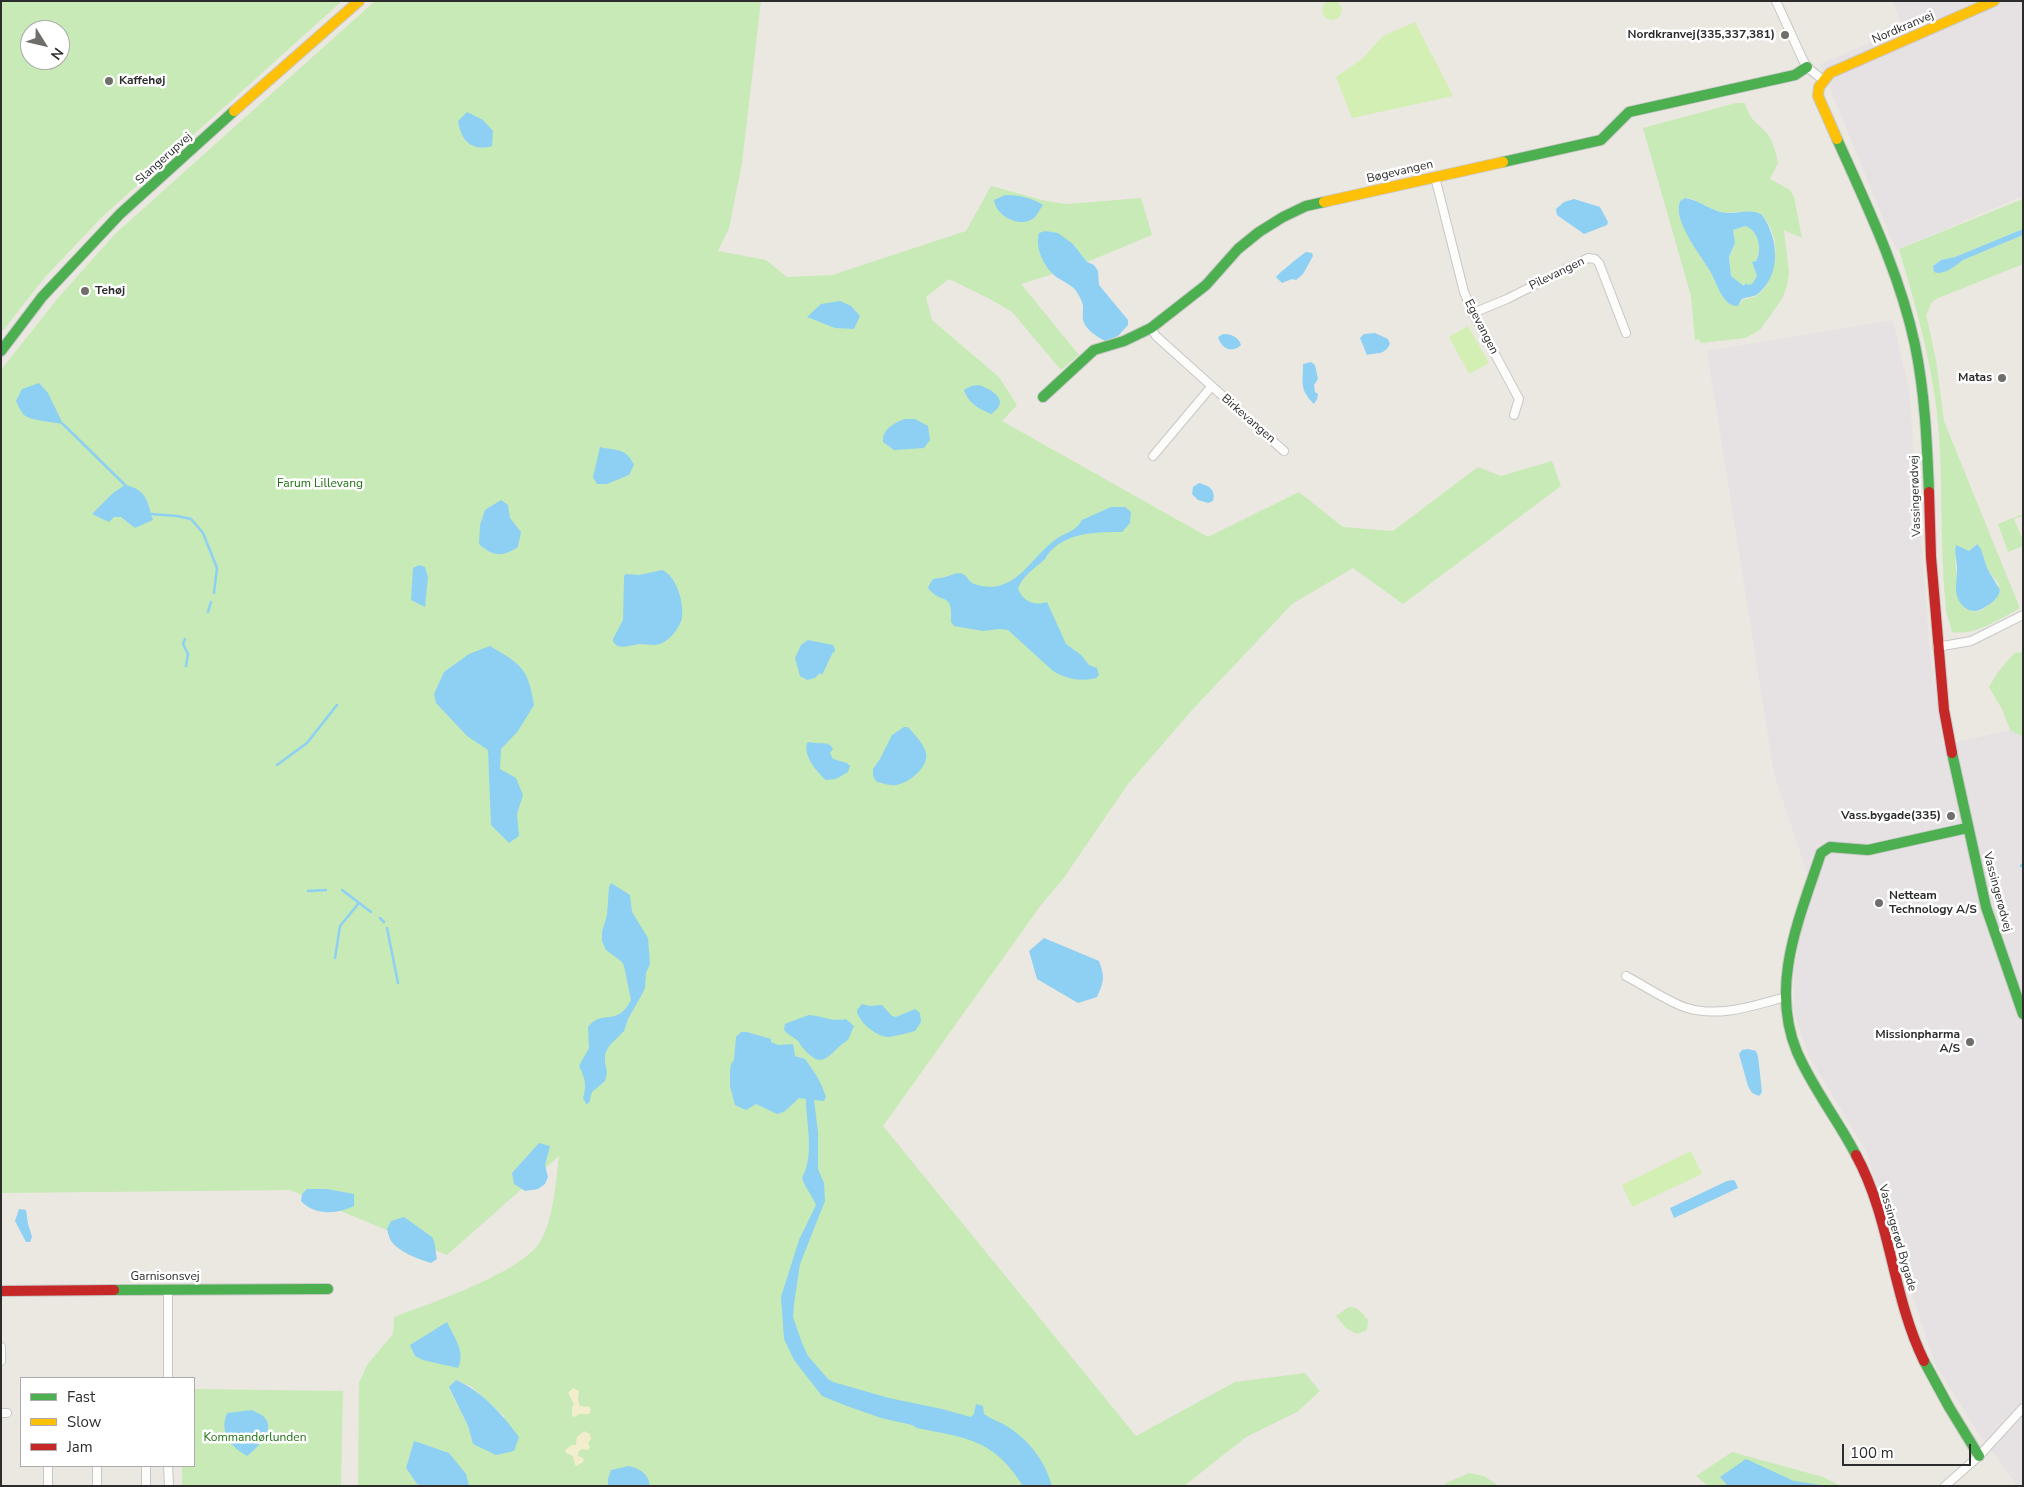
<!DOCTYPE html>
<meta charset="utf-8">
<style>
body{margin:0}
#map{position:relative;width:2024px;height:1487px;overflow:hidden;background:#ebe8e1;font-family:"Nunito Sans",sans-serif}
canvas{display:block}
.frame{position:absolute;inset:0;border:2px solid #2c2c2c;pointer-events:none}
.legend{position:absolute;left:20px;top:1377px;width:175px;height:90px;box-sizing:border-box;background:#fff;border:1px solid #ababab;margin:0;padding:6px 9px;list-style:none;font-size:15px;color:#2c2c2c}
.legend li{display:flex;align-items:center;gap:10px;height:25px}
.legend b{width:25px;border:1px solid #ababab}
.north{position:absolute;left:20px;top:20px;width:50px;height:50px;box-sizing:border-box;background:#fff;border:1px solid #ababab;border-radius:50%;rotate:126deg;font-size:14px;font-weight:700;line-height:20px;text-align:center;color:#2c2c2c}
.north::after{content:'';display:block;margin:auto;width:18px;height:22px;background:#6f6e6b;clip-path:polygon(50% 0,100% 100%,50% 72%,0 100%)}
.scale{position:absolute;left:1842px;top:1444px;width:129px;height:22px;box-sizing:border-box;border:2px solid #2c2c2c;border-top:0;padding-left:6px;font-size:15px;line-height:18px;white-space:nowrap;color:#2c2c2c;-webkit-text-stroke:4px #fff;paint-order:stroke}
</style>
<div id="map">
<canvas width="2024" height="1487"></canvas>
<div class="frame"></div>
<ul class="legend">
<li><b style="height:6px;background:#4caf50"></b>Fast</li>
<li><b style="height:6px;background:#ffc107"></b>Slow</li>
<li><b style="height:6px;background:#c62828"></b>Jam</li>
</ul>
<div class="north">N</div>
<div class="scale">100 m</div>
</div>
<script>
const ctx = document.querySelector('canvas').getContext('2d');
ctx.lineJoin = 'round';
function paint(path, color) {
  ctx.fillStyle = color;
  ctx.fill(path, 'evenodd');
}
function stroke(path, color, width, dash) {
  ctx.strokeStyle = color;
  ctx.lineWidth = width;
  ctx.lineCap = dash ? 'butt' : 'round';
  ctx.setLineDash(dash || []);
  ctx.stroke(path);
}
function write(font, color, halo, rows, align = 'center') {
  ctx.font = font + ' "Nunito Sans",sans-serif';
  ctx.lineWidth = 5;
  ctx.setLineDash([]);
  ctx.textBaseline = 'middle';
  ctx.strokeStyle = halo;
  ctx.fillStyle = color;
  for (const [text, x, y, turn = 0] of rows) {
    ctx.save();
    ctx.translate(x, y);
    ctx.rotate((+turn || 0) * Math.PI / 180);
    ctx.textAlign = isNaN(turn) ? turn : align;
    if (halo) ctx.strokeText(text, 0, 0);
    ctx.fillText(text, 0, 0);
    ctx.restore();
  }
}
paint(new Path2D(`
 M1892,1H2023V196L1896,250L1820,64L1904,29Z
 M1893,320L1909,390L1930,650L1943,745L2010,730L2023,737V1486H2018L1977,1431L1935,1364L1866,1151L1809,1057L1794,1011V973L1808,876L1774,774L1707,351Z`), '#e6e2e4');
paint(new Path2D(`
 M1,1H342L102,217L45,277L1,333ZM30,30H60V60H30Z
 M375,1H761L742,163L729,228L718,251L766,260L787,277L832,275L966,231L991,186L1046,201L1067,204L1141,198L1152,235L1087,262L1073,244L1039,252L1053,274L1021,284L1079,355L1061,370L1012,312L988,298L949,279L926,297L932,320L999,377L1017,405L1002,421L1208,537L1299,492L1343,527L1393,531L1478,467L1501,476L1552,461L1561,486L1403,604L1353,568L1292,604L1193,709L1128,784L1063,879L1041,905L883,1126L1136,1436L1235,1382L1305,1373L1320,1391L1297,1412L1246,1437L1184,1486H469L414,1441L406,1468L417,1484L422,1486H358L359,1383L367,1365L393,1334L394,1317C431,1303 519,1274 540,1242C553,1222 556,1180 559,1156L447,1255L290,1190L1,1193V370L58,298L115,234ZM456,1380L472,1387L505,1417L473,1444L468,1426L449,1388Z
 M1736,103H1745C1751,124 1758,121 1769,136C1774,144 1776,153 1778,163L1770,179L1790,190L1794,197L1802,238L1784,230L1789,272L1787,286L1782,299L1760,330L1745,338L1701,343L1698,339L1695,341L1691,296L1643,128ZM1685,198L1692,199L1706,207L1723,213L1743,212L1762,215C1768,222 1774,233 1775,243C1777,259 1772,287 1756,296C1752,298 1747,298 1742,300L1740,304L1725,299C1717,287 1712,273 1704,261C1696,246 1673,219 1680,201Z
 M2023,199V229L1955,257L1941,260L1933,266L1934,272L1950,269L1963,260L2023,235V264L1936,299L1931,303L1928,312L1926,314L1936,360L1944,421L2019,606V609C1999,619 1975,636 1952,632C1951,624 1947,618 1946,610C1939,544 1944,478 1937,412C1930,356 1915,303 1899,249ZM1976,544L1981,549L1987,568L1999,585L1996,599L1982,610L1973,612C1960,600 1952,563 1957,546L1969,551Z
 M1745,226C1758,229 1763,250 1756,261L1752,262L1757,276L1752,284L1744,286L1731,276L1729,257C1735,248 1735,240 1733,230Z
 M2023,514V516L2014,519L2023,540V546L2008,552L1998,524Z
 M2023,652V737L2010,730L2003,711L1989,687L1998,672L2014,653Z
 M1349,1307C1358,1307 1362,1313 1368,1320L1367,1330L1357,1334L1346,1328L1336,1316Z
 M194,1389L343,1391L341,1486H182V1466H194Z
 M1732,1452L1823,1477L1841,1486H1708L1696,1476Z
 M1469,1473L1484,1476L1499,1486H1465L1462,1484L1460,1486H1445L1446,1483Z`), '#c7eab6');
paint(new Path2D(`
 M573,1388L579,1391L578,1400L580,1406L590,1407L591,1411L589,1414H579L575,1417L572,1416V1407L574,1404L568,1393Z
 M584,1431L590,1434L591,1439L588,1443L590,1447L588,1450L582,1449L579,1451L578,1456L583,1458L584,1461L577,1466L575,1465L573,1456L566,1453L565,1450L572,1445H576L577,1437Z`), '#f2eecd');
paint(new Path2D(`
 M1322 10a10 10 0 1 1 20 0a10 10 0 1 1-20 0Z
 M1415,22L1453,96L1352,118L1336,77L1362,59L1383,36Z
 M1468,326L1489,363L1469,374L1449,337Z
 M1691,1151L1702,1174L1632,1207L1622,1185Z`), '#d3efb3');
paint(new Path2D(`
 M467,112L483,120L493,131L492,146C471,152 461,140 458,121Z
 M1005,195C1018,195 1033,198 1043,205C1040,209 1037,215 1034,218C1020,229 996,216 994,200Z
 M1685,198C1700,200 1711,212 1727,213C1739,214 1751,208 1762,215C1778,237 1782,273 1759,293C1754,298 1745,296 1741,300C1740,302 1739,305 1737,306C1732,306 1727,303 1724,298C1718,290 1715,280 1710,271C1700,254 1672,220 1680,201ZM1745,226C1758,229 1763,250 1756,261L1752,262L1757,276L1752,284L1748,285L1746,283L1744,286L1731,276L1729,257L1735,243L1733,230Z
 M1574,199L1600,207L1608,222L1607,225L1584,234L1557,215L1556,209L1564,202Z
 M2023,229V235L1963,260C1955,266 1944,276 1934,272L1933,266L1941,260L1955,257Z
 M1045,231L1058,233L1073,244L1087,262L1094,265L1098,271L1099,285L1128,320V325L1118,336L1105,341C1097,337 1085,329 1083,320C1082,309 1086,307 1078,294C1073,284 1062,282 1054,275C1043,265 1035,248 1039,233Z
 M1306,252L1312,253L1313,256L1303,274L1296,280L1292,279L1282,283L1276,277C1279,273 1300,256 1306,252Z
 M840,301L851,306L860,316L854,329L835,328L807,317L821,304Z
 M1375,333L1388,339L1390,344C1384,356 1377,352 1367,355L1360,338L1364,334Z
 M1223,334C1231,334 1239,337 1241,345C1232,354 1221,348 1218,337Z
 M1311,362L1315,365L1318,379L1314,385L1315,392L1318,394L1317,399L1314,404C1299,389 1303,383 1303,364Z
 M39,383L48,393L63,424C53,422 32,421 24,415C21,412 18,405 16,401L22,389Z
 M979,385C993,390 1011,401 991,414C979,409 968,403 964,390L971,386Z
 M906,419H915L928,426L930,440L924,448L894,450L883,442C882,429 895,422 906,419Z
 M600,447C616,451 626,447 634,465L629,475L607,484H597L593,477Z
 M1199,483C1210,486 1216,490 1213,501L1208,503L1198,500L1192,494L1193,487Z
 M125,485C148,490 147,502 153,520L135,528L121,517H114L109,522L92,514L113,493Z
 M501,500L508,505L510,518L521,532L518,547C503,557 493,557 479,544L480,525L485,510Z
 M1111,507H1125L1131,512L1130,523L1122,532C1096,532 1066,532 1048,554C1046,556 1046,559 1044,560C1034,569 1022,576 1018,589C1024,602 1034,606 1047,602L1066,644L1081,655L1089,665L1097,668L1099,675L1096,678C1081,682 1066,679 1053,671L1008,630L999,629L983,631L954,626L951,622C953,590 942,606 928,588C934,575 934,580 945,577C950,576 954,573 960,573C966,574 967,579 972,583C978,586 992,588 998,586C1022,581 1036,553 1055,540C1065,532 1076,532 1082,520Z
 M1977,544L1981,549L1987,568L2000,590C1998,599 1992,603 1985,607C1971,618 1956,604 1956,589C1956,582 1957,575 1957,569C1957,560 1954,554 1956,545L1969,551Z
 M419,565L425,567L428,577L425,607L411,600L413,568Z
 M662,570C677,576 684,603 682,618C680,628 669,641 660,644C654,646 647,644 640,644C633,645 625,648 617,646L613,642V639L623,620L624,578L625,574L639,575Z
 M808,640L833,645L835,649L834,653L833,652L822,675L820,673L815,678L807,680L800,676L795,658L801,645Z
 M490,646C522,665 528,668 534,705L518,731L501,749L500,769L516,778L523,795L517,814L519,836L509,843L491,825L488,750L467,736L436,703L434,694L444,672L469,654Z
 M904,727H908C914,734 924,744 926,753C929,767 909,783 896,785C889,786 883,783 877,782L873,776V769L880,759L892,735Z
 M810,742C819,745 829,740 833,749L830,753L833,759L847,763L850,766L848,772L836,779L826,780C817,772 803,756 807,743Z
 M611,883L630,895L632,912L648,938L650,964L646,973L645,988L641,996L628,1019L624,1031L609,1046L605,1054V1062L607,1073L605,1081L592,1092L589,1103L586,1104L583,1098C587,1085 585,1078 579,1066L589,1048L588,1027C603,1008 617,1028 631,1000L624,966L622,962L606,950L602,941V932L607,915L609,887Z
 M1044,938L1099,961C1105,977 1104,982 1097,997L1078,1003L1037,979L1029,951Z
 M862,1004L870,1006L882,1005L892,1016L896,1017L915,1009L920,1013L921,1022L915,1031C906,1033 897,1036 888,1037C877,1037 857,1021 857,1010Z
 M809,1015C824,1016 830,1022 846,1019L854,1026L848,1040C830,1051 824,1073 804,1049C801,1047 800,1042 797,1040C792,1036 788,1035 784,1030L785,1024L787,1023Z
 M741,1032H747L771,1039V1042L778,1045L793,1044L795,1056L805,1059C815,1073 820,1079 826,1097L824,1101L814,1100L818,1132V1169L824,1183L825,1201L800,1264L794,1304L793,1317L802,1343L808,1356L828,1379L833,1382L889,1398L942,1409L971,1417L974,1414L976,1404L983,1406L984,1414C991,1419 998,1421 1005,1425C1028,1439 1045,1460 1052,1486H1023C994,1439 966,1438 917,1428L912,1425L881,1418L847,1406L822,1396L794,1360L784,1339L781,1297L799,1240L816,1205C812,1195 805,1188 802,1178C815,1154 806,1125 806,1099L799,1098L784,1112L777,1114L756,1104L746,1110L735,1105L730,1086V1072L731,1064L734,1060L736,1037Z
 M1748,1049L1756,1051L1758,1056L1762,1092L1759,1096L1752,1093L1748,1086L1739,1054L1742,1050Z
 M539,1143L550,1146L545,1165L548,1177L545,1184L538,1189L525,1191L514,1184L512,1173Z
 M1733,1180L1735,1181L1738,1188L1674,1218L1670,1208L1727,1181Z
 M307,1189H327L354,1194V1206C338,1214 314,1216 301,1201L302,1194Z
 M19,1209L26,1210L28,1224L32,1237L30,1242H26L15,1221Z
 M404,1217L432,1237C436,1243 435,1252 437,1259L431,1263C418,1259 399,1252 391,1241C389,1238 388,1232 387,1229L391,1221Z
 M447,1322C454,1337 466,1352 458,1368L423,1360L415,1356L410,1345Z
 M456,1380C483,1392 502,1414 519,1437L514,1451L496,1455L473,1444L468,1426L449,1387Z
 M252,1410C256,1412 260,1414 263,1416C278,1429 257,1448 247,1456C230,1446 219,1433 227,1413Z
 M414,1441L449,1453L466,1474L469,1486H422L417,1484L406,1468Z
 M1746,1459L1794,1481L1828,1486H1728L1720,1477Z
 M629,1466C640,1469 648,1473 650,1486H608V1479L611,1470Z`), '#8dd0f4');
stroke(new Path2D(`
 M63,424L125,485
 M151,514L177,516L191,519L203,533L217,568L214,593
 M208,612L211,602
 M185,639L183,644L188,654L186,666
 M277,765L307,743L337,705
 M2021,866L2023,864
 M342,890L371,912
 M308,891L326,890
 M380,918L384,922
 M387,928L398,983
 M335,958L340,926L359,903`), '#8dd0f4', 2.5);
const street = new Path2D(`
 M1776,1L1803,60L1807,67L1823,80
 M1435,177L1464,292L1473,313L1519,399L1514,415
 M1473,313L1507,299L1588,258L1595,259L1599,263L1626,333
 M1151,328L1156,336L1284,451
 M1153,456L1211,387
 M1937,647L1971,641L2023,615
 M1626,976C1643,985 1670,1003 1687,1008C1720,1018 1755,1005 1786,997
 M168,1289V1378
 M1,1347V1361
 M1,1413H7
 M48,1466V1486
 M97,1466V1486
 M146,1466V1486
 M168,1466L169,1486
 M1945,1486L1979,1456L2023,1408`);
const fast = new Path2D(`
 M1837,139C1867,206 1900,274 1915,345C1925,393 1927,443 1929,492
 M1503,162L1601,140L1629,112L1795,75L1807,67
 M1,351L42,297L120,214L234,111
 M1043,397L1094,350L1124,341L1151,328L1206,285L1238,249L1259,232L1283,217L1306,206L1324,202
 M1952,753L1986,907L2023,1014
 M1856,1155C1838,1120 1813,1089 1797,1052C1769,985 1800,917 1821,853L1830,847L1868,850L1967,828
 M114,1290L328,1289
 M1924,1361L1949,1407L1979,1456`);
const slow = new Path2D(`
 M234,111L359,1
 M1837,139L1818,96L1819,87L1830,73L1994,1
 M1324,202L1503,162`);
const jam = new Path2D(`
 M1929,492L1931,557L1944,710L1952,753
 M1856,1155C1891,1219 1892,1296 1924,1361
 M1,1291L114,1290`);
stroke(street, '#c8c7c7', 10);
stroke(fast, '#c8c7c7', 12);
stroke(slow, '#c8c7c7', 12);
stroke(jam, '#c8c7c7', 12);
stroke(street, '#fcfcfa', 8);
stroke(fast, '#4caf50', 10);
stroke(slow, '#ffc107', 10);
stroke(jam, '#c62828', 10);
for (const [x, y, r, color] of [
 [1785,35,5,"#6f6e6b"],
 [109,81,5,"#6f6e6b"],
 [85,291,5,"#6f6e6b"],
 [2002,378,5,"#6f6e6b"],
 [1951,816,5,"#6f6e6b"],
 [1879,903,5,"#6f6e6b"],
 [1970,1042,5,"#6f6e6b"]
]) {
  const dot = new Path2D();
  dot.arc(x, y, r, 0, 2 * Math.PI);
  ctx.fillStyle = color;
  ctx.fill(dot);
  stroke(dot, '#fff', 2);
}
write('12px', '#2c2c2c', '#fff', [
 ["Nordkranvej",1903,28,-23],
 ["Slangerupvej",164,159,-42],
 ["Bøgevangen",1400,172,-13],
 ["Pilevangen",1557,274,-26],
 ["Egevangen",1481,327,63],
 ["Birkevangen",1248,419,41],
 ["Vassingerødvej",1916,496,-92],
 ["Vassingerødvej",1997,892,75],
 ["Vassingerød Bygade",1897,1238,74],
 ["Garnisonsvej",165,1277]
]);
write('bold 12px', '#2c2c2c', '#fff', [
 ["Nordkranvej(335,337,381)",1775,35],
 ["Kaffehøj",119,81,"left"],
 ["Tehøj",95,291,"left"],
 ["Matas",1992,378],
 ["Vass.bygade(335)",1941,816],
 ["Netteam",1889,896,"left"],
 ["Technology A/S",1889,910,"left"],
 ["Missionpharma",1960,1035],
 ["A/S",1960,1049]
], 'right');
write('12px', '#1d7312', '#fff', [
 ["Farum Lillevang",320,484],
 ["Kommandørlunden",255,1438]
]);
</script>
